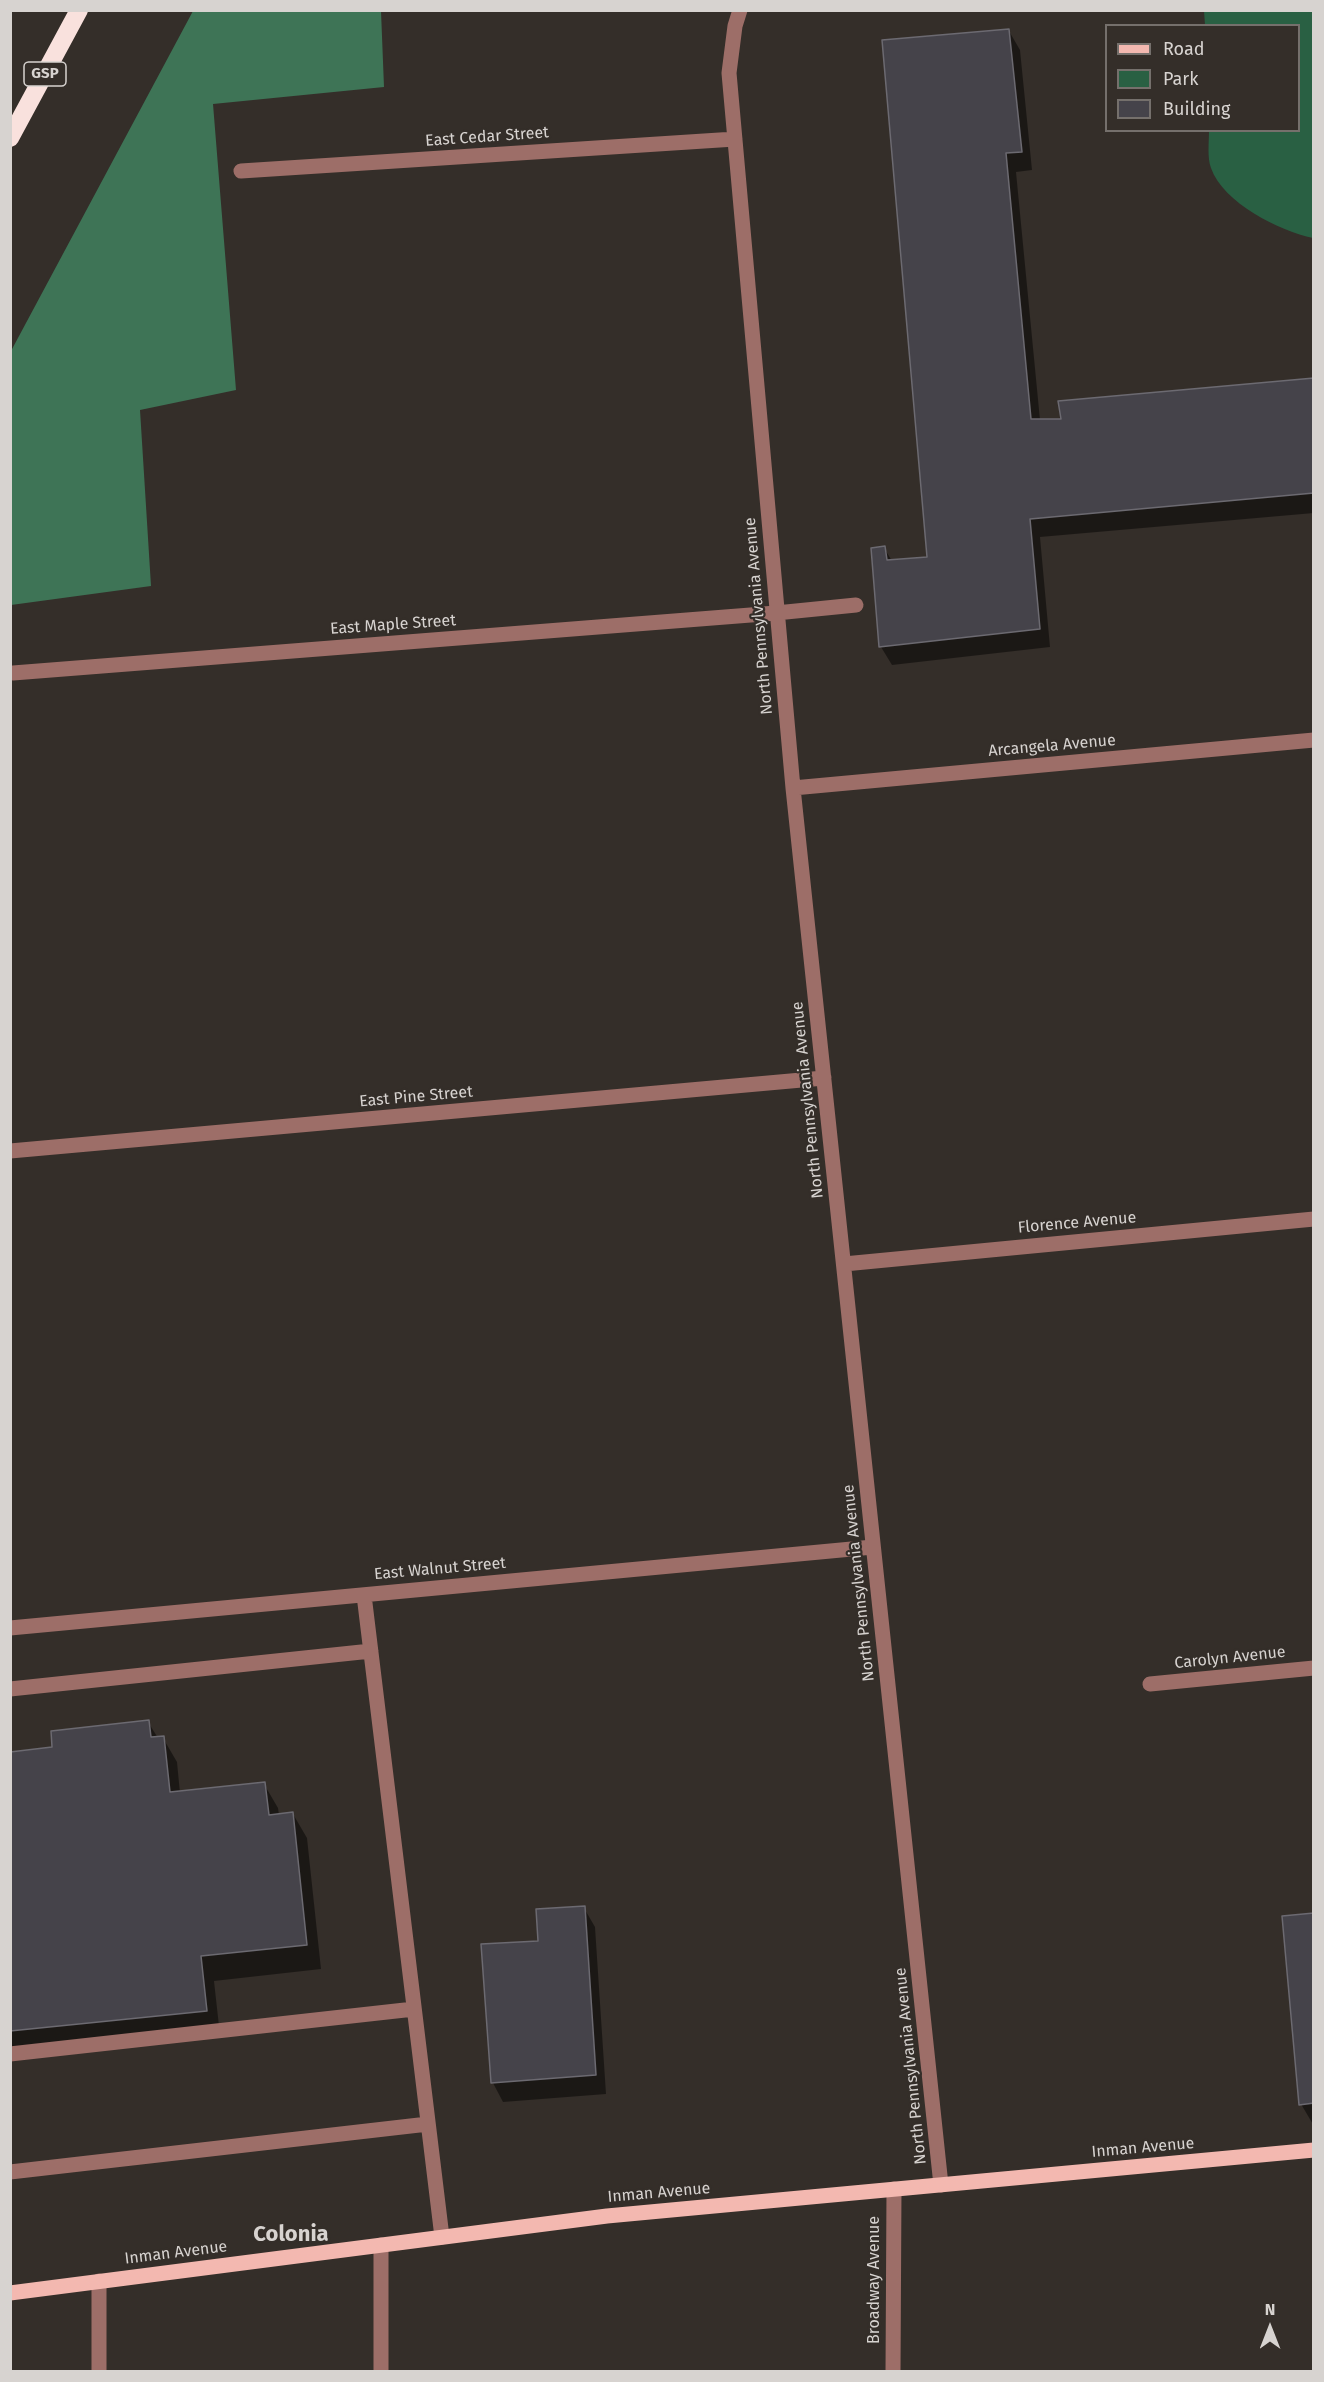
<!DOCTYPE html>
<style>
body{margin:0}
#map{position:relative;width:1324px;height:2382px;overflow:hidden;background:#342e29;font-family:"Fira Sans",sans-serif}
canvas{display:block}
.frame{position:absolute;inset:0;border:12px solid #d7d3d0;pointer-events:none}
.legend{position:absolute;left:1105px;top:24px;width:195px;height:108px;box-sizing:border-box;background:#342e29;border:2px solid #75706c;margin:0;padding:8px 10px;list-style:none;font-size:18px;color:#d7d3d0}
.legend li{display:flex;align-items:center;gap:12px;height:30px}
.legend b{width:30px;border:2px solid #75706c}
.north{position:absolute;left:1240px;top:2298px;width:60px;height:60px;-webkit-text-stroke:4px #342e29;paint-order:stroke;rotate:0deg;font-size:16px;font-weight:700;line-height:24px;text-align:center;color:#d7d3d0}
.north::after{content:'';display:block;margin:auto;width:21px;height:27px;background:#d7d3d0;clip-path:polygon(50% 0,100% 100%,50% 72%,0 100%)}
</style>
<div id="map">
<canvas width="1324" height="2382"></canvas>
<div class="frame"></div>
<ul class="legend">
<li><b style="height:8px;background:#f3b8b0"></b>Road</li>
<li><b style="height:16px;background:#296043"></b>Park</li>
<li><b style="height:16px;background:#45434a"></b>Building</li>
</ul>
<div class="north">N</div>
</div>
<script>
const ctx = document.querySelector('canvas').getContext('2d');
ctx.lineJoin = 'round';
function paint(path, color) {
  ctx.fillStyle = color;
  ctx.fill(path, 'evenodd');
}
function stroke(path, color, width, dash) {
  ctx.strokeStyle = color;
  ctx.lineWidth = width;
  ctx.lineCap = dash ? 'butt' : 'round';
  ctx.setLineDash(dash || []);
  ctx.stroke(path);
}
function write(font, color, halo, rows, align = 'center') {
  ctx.font = font + ' "Fira Sans",sans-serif';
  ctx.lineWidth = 4.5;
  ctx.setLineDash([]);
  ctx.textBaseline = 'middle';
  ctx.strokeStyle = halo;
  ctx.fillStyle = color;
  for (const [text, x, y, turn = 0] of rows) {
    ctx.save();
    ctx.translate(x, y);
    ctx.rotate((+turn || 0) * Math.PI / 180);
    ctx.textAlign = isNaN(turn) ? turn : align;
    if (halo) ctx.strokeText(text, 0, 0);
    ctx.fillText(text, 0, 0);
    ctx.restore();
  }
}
paint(new Path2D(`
 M1204,11H1313V238C1280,231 1223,203 1211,168C1207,158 1209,142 1209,131L1298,130V26L1205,25Z`), '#296043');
paint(new Path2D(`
 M193,11H381L384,87L213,104L236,390L140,410L151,586L11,605V351Z`), '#3e7456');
paint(new Path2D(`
 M1009,31L1020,50L1032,170L1016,172L1040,420H1063L1314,380V513L1040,537L1050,647L892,665L881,647L884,548L892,561L929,559Z
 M148,1722L158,1738H163L177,1762L180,1793L264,1784L278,1808L279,1815L293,1814L307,1838L321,1969L214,1981L220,2035L10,2057V1753L54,1748Z
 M584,1908L595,1927L606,2094L503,2102L493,2083L483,1945L540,1943Z
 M1314,1915V2126L1301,2104Z`), '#0007');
const building = new Path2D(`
 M1009,29L1022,152L1006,153L1031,419H1061L1058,401L1314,378V493L1030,519L1040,629L879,647L871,548L885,546L887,560L927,557L882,40Z
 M149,1720L151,1737L164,1736L170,1792L265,1782L269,1815L293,1812L307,1945L201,1956L207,2011L10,2031V1752L52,1747L51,1731Z
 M585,1906L596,2075L491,2083L481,1944L538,1941L536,1909Z
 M1314,1913V2103L1299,2105L1282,1916Z`);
paint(building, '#45434a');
stroke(building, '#6c6a71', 1.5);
stroke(new Path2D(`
 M740,10L735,26L729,73L793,788L941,2185
 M241,171L735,139
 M13,673L776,613L856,605
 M793,788L1314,740
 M10,1151L824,1078
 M844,1264L1314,1219
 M364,1595L442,2237
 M10,1628L873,1547
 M1150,1684L1314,1668
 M10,1689L371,1651
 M10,2054L414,2009
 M10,2172L428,2124
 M381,2245V2372
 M99,2281V2372
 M893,2372L894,2189`), '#9d6e68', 15);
stroke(new Path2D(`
 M10,2293L607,2216L1314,2150`), '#f3b8b0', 15);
stroke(new Path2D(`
 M10,138L79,10`), '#f9e1dd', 18);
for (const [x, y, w] of [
 [45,74,42]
]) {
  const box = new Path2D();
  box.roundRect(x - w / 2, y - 12, w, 24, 4.5);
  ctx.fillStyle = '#342e29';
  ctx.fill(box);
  stroke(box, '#d7d3d0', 1.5);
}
write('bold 15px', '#d7d3d0', null, [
 ["GSP",45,74]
]);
write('16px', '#d7d3d0', '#342e29', [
 ["East Cedar Street",487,137,-4],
 ["North Pennsylvania Avenue",759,616,-95],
 ["East Maple Street",393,625,-4],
 ["Arcangela Avenue",1052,746,-5],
 ["East Pine Street",416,1097,-5],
 ["North Pennsylvania Avenue",808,1100,-96],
 ["Florence Avenue",1077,1223,-5],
 ["East Walnut Street",440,1569,-5],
 ["North Pennsylvania Avenue",859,1583,-96],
 ["Carolyn Avenue",1230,1658,-6],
 ["North Pennsylvania Avenue",911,2066,-96],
 ["Inman Avenue",1143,2148,-5],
 ["Inman Avenue",659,2193,-5],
 ["Inman Avenue",176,2253,-7],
 ["Broadway Avenue",875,2280,-90]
]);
write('bold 22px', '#d7d3d0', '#342e29', [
 ["Colonia",291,2235]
]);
</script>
